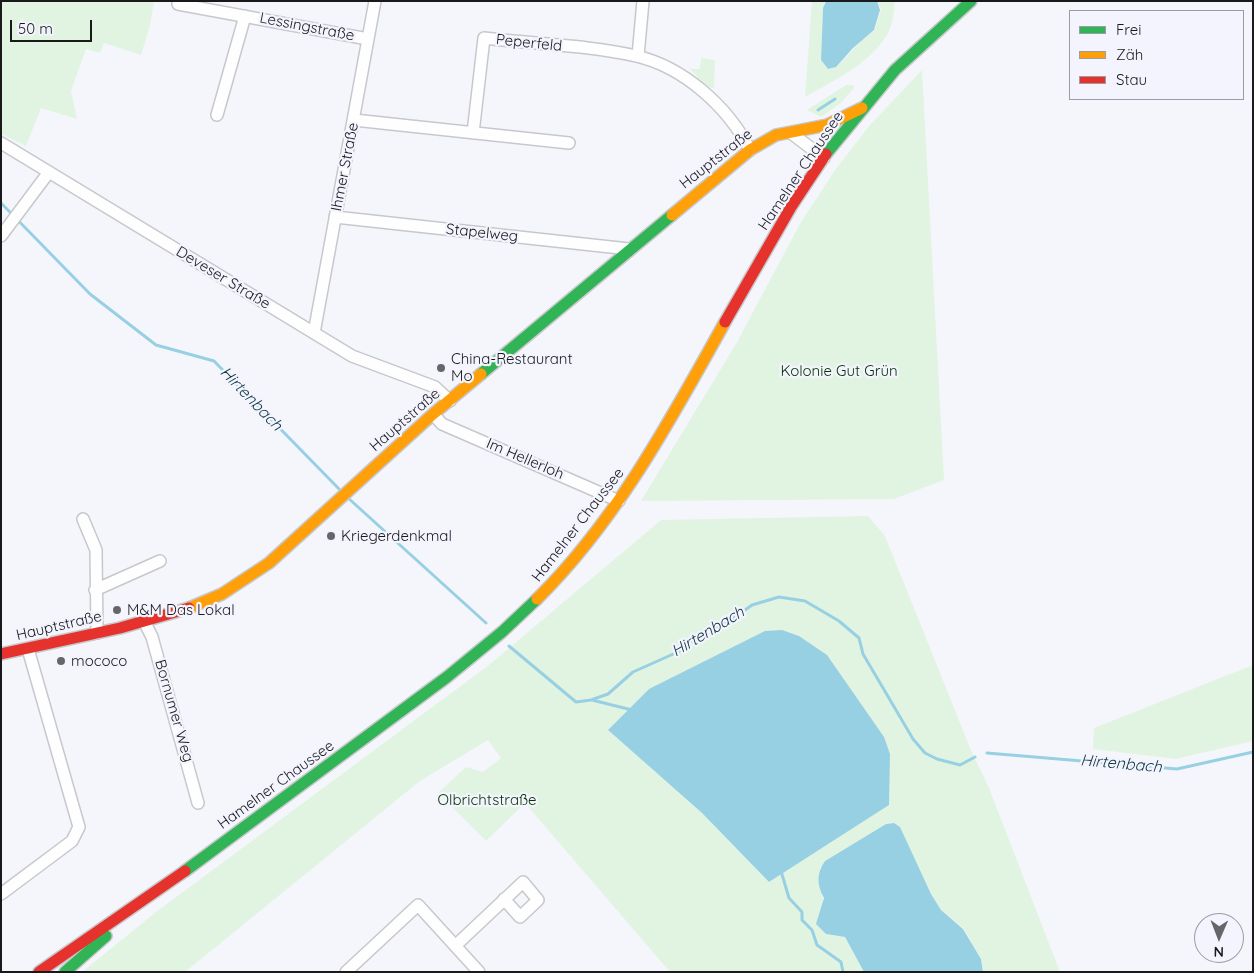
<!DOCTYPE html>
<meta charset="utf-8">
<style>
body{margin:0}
#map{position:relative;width:1254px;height:973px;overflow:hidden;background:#f5f6fb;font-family:Quicksand,sans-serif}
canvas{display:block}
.frame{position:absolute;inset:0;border:2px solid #19191c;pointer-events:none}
.legend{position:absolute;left:1069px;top:10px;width:175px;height:90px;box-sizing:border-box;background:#f3f4fd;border:1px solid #9c9ca3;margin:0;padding:6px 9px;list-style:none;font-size:15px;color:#19191c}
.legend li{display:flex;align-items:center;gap:10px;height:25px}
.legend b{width:25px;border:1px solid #9c9ca3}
.north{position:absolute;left:1194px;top:913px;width:50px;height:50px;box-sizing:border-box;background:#f3f4fd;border:1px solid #9c9ca3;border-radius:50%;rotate:181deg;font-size:14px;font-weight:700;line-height:20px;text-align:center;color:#19191c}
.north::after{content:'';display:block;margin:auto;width:18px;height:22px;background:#66666a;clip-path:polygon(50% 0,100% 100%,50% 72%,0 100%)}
.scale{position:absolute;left:10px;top:20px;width:82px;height:22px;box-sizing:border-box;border:2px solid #19191c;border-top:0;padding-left:6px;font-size:15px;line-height:18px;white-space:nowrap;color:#19191c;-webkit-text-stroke:4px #f3f4fd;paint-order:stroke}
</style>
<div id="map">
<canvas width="1254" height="973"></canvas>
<div class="frame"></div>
<ul class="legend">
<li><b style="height:6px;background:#30b455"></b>Frei</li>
<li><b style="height:6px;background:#ff9f0a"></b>Zäh</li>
<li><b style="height:6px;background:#e5322d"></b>Stau</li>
</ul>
<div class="north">N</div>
<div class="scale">50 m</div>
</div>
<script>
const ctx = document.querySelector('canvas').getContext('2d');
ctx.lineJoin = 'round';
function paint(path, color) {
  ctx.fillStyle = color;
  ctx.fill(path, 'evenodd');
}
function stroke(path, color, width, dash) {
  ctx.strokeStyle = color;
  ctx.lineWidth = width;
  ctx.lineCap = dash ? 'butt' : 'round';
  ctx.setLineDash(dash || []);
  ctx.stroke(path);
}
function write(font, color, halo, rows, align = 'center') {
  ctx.font = font + ' Quicksand,sans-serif';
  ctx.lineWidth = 4.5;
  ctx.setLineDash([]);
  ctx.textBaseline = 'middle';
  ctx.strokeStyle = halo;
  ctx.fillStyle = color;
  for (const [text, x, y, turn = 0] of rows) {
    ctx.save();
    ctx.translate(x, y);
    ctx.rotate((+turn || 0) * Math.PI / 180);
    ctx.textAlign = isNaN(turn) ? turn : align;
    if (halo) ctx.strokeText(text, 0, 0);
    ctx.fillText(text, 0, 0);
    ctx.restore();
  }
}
paint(new Path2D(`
 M1,1H154L150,26L141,55L104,43L100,53L86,49L71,91L77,119L41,108L26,146L1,134Z
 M812,1H825L823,8L821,60L828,69L836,67L861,41L875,29L881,10L877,1H895C894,11 893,22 889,31C875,61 832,82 805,97Z
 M701,58L715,60L714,88L707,87L690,69H700Z
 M922,70L944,480L894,499L641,501L737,342L801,222L835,170L870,125Z
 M846,85H853L854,88L841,103L821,117L807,110Z
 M868,516L885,536L970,748L989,788L1060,972H983L981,959L964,929L941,910L931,894L894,823L886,824L825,861L820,868L826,934L845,937L864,972H670L525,803L486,841L438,793L466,767L483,772L501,758L488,740L420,781L185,972H82L156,912L489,665L661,520ZM649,689L889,805L769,882L702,813L608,730Z
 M1253,665V741L1176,759L1093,749L1094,728Z`), '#e1f4e2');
paint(new Path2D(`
 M826,1H877L880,10L874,30L853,48L836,67L828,69L821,60L823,8Z
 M782,630L799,636L827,655L884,737L890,754L889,805L769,882L702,813L608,730L649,689L765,631Z
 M894,823L900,827L931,894L941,910L963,929L981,959L983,972H864L845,937L826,934L816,924L824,898C817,886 816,873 825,861L886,824Z`), '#98d0e3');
stroke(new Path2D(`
 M818,110L835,99
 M1,203L90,294L156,345L214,361L341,491
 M347,497L486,623
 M509,646L576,702L591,700L608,694L633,672L680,651L701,632L727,623L752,605L779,597L805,601L839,621L859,638L863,654L913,739L925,753L937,759L960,765L975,757
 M592,700L632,710
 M987,753L1177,769L1253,752
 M781,871L789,898L802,912V920L812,930L817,945L841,962L843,972`), '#98d0e3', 3);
const street = new Path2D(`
 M178,4L368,39
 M638,56L643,1
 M217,115L245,16
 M354,120L569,143
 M473,133L484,38C532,44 588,45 636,56C684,67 728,107 750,150
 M791,133L824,158
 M1,143L352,356L435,387L450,401
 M335,217L629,249
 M1,236L49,172
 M314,333L375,1
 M433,414L442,424L619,501
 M83,519L96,550L97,633
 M95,590L160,561
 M144,621L152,637L198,803
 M1,894L72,841L79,827L28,649
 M455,946L523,882L538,900L520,917L504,899
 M346,972L418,905L479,972`);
const fast = new Path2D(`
 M826,154L895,70L971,1
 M481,374L672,215
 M185,871L447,677L502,632L537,599
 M65,972L106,936`);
const slow = new Path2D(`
 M672,215L750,150L776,135L827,125L862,108
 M537,599C617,520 671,419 725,322
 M189,608L222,594L269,563L433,414L481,374`);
const jam = new Path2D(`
 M725,322L791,207L826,154
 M1,654L120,628L189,608
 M39,972L185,871`);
stroke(street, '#c7c8cc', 14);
stroke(fast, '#c7c8cc', 14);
stroke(slow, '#c7c8cc', 14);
stroke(jam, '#c7c8cc', 14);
stroke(street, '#fefefe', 11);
stroke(fast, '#30b455', 11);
stroke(slow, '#ff9f0a', 11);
stroke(jam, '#e5322d', 11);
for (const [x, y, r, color] of [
 [441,368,5,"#66666a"],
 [331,536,5,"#66666a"],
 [117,610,5,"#66666a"],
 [61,661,5,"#66666a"]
]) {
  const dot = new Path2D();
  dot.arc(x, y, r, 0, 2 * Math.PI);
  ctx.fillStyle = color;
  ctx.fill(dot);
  stroke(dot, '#f3f4fd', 2);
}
write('15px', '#19191c', '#f3f4fd', [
 ["Lessingstraße",307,27,11],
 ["Peperfeld",529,43,6],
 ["Hauptstraße",716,159,-38],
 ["Ihmer Straße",345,167,-79],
 ["Hamelner Chaussee",801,171,-56],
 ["Stapelweg",482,233,6],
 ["Deveser Straße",223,278,31],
 ["Hauptstraße",405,420,-41],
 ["Im Hellerloh",525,459,23],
 ["Hamelner Chaussee",578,525,-52],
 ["Hauptstraße",59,626,-13],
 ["Bornumer Weg",174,711,74],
 ["Hamelner Chaussee",276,785,-36]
]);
write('15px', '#19191c', '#f3f4fd', [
 ["China-Restaurant",451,359],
 ["Mo",451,376],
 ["Kriegerdenkmal",341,536],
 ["M&M Das Lokal",127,610],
 ["mococo",71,661]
], 'left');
write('15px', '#043402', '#f3f4fd', [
 ["Kolonie Gut Grün",839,371],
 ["Olbrichtstraße",487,800]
]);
write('italic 16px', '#113742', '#f3f4fd', [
 ["Hirtenbach",251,399,46],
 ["Hirtenbach",708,632,-31],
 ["Hirtenbach",1121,764,5]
]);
</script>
